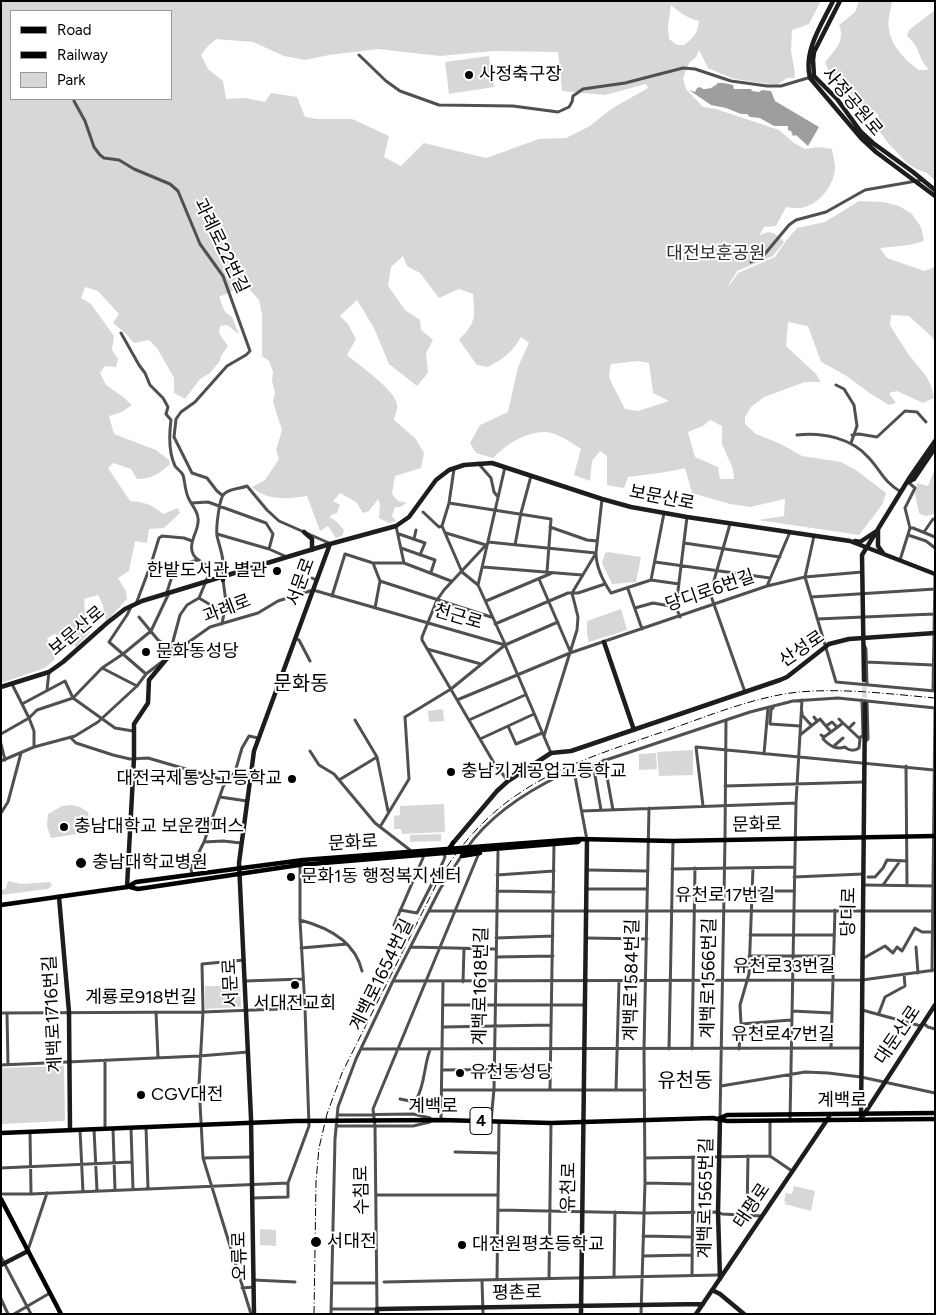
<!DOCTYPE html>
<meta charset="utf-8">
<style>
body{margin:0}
#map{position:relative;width:936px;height:1315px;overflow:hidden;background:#fff;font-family:Figtree,sans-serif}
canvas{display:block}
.frame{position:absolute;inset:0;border:2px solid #000;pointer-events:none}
.legend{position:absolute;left:10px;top:10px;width:162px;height:90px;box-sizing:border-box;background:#fff;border:1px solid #999;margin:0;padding:6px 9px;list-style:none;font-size:15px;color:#000}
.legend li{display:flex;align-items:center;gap:10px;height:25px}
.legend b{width:25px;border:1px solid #999}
</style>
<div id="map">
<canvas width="936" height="1315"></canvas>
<div class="frame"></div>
<ul class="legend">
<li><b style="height:6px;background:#000"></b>Road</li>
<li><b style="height:6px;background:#000"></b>Railway</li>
<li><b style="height:14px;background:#d7d7d7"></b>Park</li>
</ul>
</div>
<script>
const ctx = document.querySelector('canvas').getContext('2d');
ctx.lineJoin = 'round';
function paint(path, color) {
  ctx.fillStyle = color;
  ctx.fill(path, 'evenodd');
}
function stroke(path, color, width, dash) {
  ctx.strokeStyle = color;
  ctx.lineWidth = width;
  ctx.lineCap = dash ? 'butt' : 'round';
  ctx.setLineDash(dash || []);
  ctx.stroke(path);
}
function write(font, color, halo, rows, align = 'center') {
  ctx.font = font + ' Figtree,"Noto Sans KR",sans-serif';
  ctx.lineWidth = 4;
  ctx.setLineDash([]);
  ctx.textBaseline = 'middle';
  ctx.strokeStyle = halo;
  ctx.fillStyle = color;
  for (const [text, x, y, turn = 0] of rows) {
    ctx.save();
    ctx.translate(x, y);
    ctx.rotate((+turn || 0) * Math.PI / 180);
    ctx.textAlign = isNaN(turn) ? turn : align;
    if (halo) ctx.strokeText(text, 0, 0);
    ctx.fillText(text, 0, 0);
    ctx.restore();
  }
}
paint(new Path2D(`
 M1,1H821L809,24L792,30L791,51L795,73L794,78H787L777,85L734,79L708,68L699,50L696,57L689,63L683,78L686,89L703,107L716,109L779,130L794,143L805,149L819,147L832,149C833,155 835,162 835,168C834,185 821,202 805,207C799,209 792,208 786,207L776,226L764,227L759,236C769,229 775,232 784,242L773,256L737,271L728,286L718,289L729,286L738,273L775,257L785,242L797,228L825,222L859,201L883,202L899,206L912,214L921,227L924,241L910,245L880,248L887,258L924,271L935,267V342L933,338L909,316L891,315L890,325C896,335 902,345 909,355C921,371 931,377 934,398L923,403L897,391L889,393L896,403L889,405L871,394L845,375L821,362L808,326L788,322L786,346L816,374L821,382H805L764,397L751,407L745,417V424L756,434L781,444L802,456L841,462L856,470L886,493L882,505L859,535L758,520L784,516L785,499L750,507L730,504L692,493L685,468L666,472L628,477L624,488L607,485V456L600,451L592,461L590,481L574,475L581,449C573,443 555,432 545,432C525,432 507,444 493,458L476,453L470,443L480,425L508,412L518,367L529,343L521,337C511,354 504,358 488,367L477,365L459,340C476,322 475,319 473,294L459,289L439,298L420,273L407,266L403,256L391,267L388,286L405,310L420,320L421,330L433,340L426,353L428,373L417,386L389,364L374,328L357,300L340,316L348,324L356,339L347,355C360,366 394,389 397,404C398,409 395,415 394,420L415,438L424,453L421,468L395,476L392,494L398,501L407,503L400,507H395L392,516L396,521L389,523L379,518L380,504L378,499L369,511L363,513L356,502L340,493L333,501L340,505L337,513L331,515L330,518L335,520L344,530L342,536L336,538L328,526L320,531L307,496C289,499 266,501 252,487L265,480L279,459L276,450L282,430L273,402L275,393L272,381L273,372L269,361L262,356V315L259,300L249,289L235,290L219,297L225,312L232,317L239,334L227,325L220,326L219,333L228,346L221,356L220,361L210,373L200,379L185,399L174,393V378L157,348L149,340L134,343L125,333L113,323L119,314L98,291L85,287L81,298L91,304L114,336L112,350L118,359L116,367L105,366L100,373L106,385L123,397L132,405L122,412L109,416L114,434L156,450L169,460L170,464C159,474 151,479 137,479L131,469L113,463L108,468L130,501C144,502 152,504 163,514L178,508L180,513L164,528L149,529L147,543L135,541L129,571L118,578L126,591L127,599L106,622L103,605L98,595L84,599L85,614L90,632L76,647L68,638L54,634L47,639L55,659L45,668L1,683ZM671,5C679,12 687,18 699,21C698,33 693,38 684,45H677L669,39L668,26ZM11,11H171V99H11ZM216,39L253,42L284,56L305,60L329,55L378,49L440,56L493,51L558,52L562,91L605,95L646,84L648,88L611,109L590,126L566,138L539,139L486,158L424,143L401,166L384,157L389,136L352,119H317L305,117L297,97L271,93L265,102L245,98L226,99L223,81L208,69L201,55L208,46ZM638,361L649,363L653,393L669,401L638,411L625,409L611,382L609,376L611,364ZM710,420L722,426V444L733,469L734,479H720L718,467L695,457L688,432L703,426Z
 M859,1H892C891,9 887,21 889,29C891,46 906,61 919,70H928L927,67C921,62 920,53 915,45C913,41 910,39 907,36L909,30L935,10V181L927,173L918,170L907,163L889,144L880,132L878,114L864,107L829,71L825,62C834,51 846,41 839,25L855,12Z
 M489,56L494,87L449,94L445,62Z
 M935,468V514L925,516L919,513L915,494L917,483L928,486Z
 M608,552L641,557L636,582L612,584L602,563L605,553Z
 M621,609L627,630L589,642L587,634V621Z
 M443,709L444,721L429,722L428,711Z
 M693,750V775L659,776L657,752Z
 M656,753L657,769L639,770V754Z
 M444,804L445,832L402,834L401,829H394V816L400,815V806Z
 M71,805L80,807L88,812L91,832L51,838L47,826L48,814L62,806Z
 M441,834V841L410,842V835Z
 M8,881L22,884L50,882L52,886L47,889L1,895V891L6,888Z
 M205,986H240L241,1007L205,1009Z
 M64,1066L65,1121L1,1124V1068Z
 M794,1186L815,1191L811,1211L785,1204V1202L790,1203L784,1201L786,1193L792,1194Z
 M260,1229L276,1230V1246L260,1245Z`), '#d7d7d7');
paint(new Path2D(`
 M718,83H724L733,85L734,89H751L752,91L759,92L762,90L771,91L775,101L819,127L808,146L796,135L793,136L791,131L788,130V126H774L760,118L750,117L747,114H741L726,108L711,105L689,90L695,92L697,88L700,87L703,89C709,89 713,88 718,83Z`), '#9e9e9e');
stroke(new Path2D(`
 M864,680L865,704`), '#d9d9d9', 4.5, [4.5, 2]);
stroke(new Path2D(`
 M359,55L386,81L400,91L439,105L513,106L558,112L569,107L572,102L573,96L583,89L625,83L683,68L695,69L731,81L767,86H781L811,77
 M74,101L85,121L94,147L100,155L104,158L119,160L134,169L170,184L178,191L200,244L223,276L250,351L246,355L227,366L195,402L181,412L176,419L174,437L192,473L207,478L217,491L222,495
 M751,262L764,255L789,225L796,220L826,212L865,190L922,180
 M121,333L139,365L145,373L150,385L163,398L168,407L166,414L171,420C169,435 169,453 175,466C177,469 181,471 183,475C185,482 185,490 188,497C191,505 197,509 198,518C200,530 189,539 192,551C195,564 208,559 209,574L199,598L187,605L180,615L169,656
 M836,385L844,389L854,405L857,426L851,443
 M797,435C822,432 852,438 869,458C881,471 884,482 901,492
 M852,435L859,434L877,437L905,411L917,412L926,422
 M478,463L491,478L494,492L498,497
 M192,503L208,502L266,523L273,534L269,549
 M449,503L551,519L547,572
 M423,512L439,527L442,526
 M730,524L711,591V596L745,692
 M396,526L404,563
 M442,526L462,572L478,585
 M442,526L449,503L454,469
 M550,527L587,540L597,541
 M910,528H913L935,537
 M924,532L933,519H935
 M446,533L486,545L444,590L437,600L422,637V640L494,763L508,781
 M217,534L269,549L287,557
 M399,534L425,543L420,555
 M908,535L926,541L935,548
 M814,536L805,577L836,682L935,691
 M414,539L416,530
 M488,542L596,553C596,568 603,581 611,593L651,580L679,584
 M684,543L780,557
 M515,545L521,513L531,476
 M401,548L435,560L431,572
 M900,560L910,528L905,508L915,488L908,482
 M655,562L770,578
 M373,563L380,581
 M151,564L174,570
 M483,567L582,575
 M224,571C224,558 220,548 217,536C216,529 219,498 224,494C230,488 240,489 247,486L267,510L279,521L329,543
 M312,578L316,580
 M539,579L570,651
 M651,580L664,513
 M380,581L491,617
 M767,586L790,532
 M628,589L642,629
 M167,592L174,570L181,565L197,560
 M332,596L345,554L373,563H404L451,581
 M811,597L935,589
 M199,598L224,613
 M486,601L552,573
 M136,604L151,564L159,538L162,536L184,538L192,541
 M131,607L127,615L109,642L146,674
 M375,608L380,581
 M635,608L653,603L676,607
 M139,617L158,640L172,649
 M680,617L676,607L687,517
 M817,619L934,614
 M222,624L226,602L223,580
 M495,624L568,593H578L605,584
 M295,638L299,640L310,661
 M505,644L478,585L505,467
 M864,645L866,649L867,684
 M427,649L481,664
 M169,656L210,627L258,613L278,601L313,590L505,645L551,753
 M866,662L933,665
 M102,668L137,686
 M12,684L29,718L34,731V747
 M47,690L49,672
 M933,691L935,574
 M457,700L570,653L767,586L805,577L862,572
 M862,700L863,737
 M22,704L65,681L73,698L115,728L133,731
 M773,708L771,710L770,724L800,726
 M802,712V715L811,725
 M814,717L817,721
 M839,719L843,723
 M355,720L377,757L388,811
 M469,720L525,695
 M508,726L516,744L542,733
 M826,726L832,722L837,727
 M849,728L854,723
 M1,734L29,718L37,710L73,698L102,668L123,654L151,631L169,593
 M800,735L820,719L831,732L843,723L859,738L862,736
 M821,735L824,737L831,732
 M544,736L577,630L578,617L572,593L596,553L602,499
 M70,737L76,743L113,755L130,759L148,758L227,781
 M824,737L823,739C830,746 836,750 845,747C849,751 855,751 859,748L860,739
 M480,739L534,714
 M865,742L868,739L867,701
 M1,744L5,760
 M835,747V745L843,738
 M310,751L319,765L334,774L375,823L410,850
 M764,754L768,708
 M604,760L613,810
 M1,761L34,747L75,736L98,722L137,686L146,674L163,661
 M593,764L601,810
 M906,766L907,885
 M574,771L587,840
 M339,780L377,757
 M725,786L864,782
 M220,797L247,801
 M703,806L696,747L934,770
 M582,811L796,803
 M1,813L8,802L21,753
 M380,827L409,779L405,717L451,689L505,645L558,622
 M204,842L223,841L241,843
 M467,848C490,815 526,792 561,775L750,712L793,701L838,698L935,708L932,971
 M672,869L794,867
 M587,870L648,871
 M192,875L191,868L204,842L223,787L227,781L235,772L242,748L249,736L258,738
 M497,875L554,871
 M794,877L863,874
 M868,877H875L883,868L887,860L907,861
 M863,885L935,886
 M883,885L900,861
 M586,889H647
 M497,891L554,892
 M752,891H794
 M400,910L417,913L443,862L445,857L443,851
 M429,911H935
 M300,920C327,927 355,941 362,971
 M394,925L423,858
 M750,935H834
 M496,938L553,936
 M586,938L647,939
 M411,947L495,949
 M916,947L918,973
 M301,948L347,944
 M749,956H834
 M496,957L553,956
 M862,959L885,946L893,953L897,947L902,951L915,928L922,932H932
 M244,960L202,964L203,1012L199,1085L203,1158L251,1314
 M245,981L303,979
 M393,981L862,980L935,970
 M463,982L464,949
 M443,1005H585
 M862,1010L921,1026
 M792,1011L832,1013
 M156,1012L158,1057
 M1,1013L203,1012L305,1008
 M879,1013L885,997L905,986L904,974
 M7,1014L8,1064
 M923,1023L928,1027L935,1029
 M741,1024L791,1020
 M443,1027L551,1025
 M831,1048L835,910
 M361,1049L862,1048
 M669,1049L673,841
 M692,1049L695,868
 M739,1049L741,1024L740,1005L749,974L753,868
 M105,1060V1128
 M1,1065L199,1056L248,1052
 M442,1070L551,1069
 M721,1086L805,1072L828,1073L861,1077L935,1093
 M442,1090H645
 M550,1090L554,844
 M616,1090L619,981
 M400,1099L410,1101L417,1098C425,1084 424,1065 430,1050
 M337,1115L413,1114L430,1118
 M720,1118L725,839L726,720
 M441,1120L443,982
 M491,1121L494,1089L498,852
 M790,1121L796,803L802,700
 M336,1126H413L430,1122
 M146,1127L148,1189
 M131,1128L133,1190
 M94,1129L97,1191
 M113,1129L115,1190
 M80,1130L83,1192
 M30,1132L31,1194
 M455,1152L498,1153
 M770,1156V1120
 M203,1158L251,1157
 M645,1158L770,1156L792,1171
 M1,1168L132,1162
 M645,1183L693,1184
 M1,1194H31L288,1183
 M376,1195H498
 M252,1198L288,1197V1183L309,1126L305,1008L300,920V865
 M498,1210L644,1213L718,1212L722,1214L762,1216
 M747,1215L748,1156
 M643,1236L692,1237
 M28,1250L47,1193
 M643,1256L692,1255
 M1,1257L31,1314
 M692,1276L693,1157
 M614,1277L615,1212
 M549,1279L551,1123
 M254,1280L295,1282
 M482,1280L483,1314
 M497,1280L499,1122
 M384,1282L719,1275
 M332,1283H376
 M242,1288L254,1287
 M1,1299L8,1314
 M331,1309H377L375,1126L373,1109L479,853
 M14,1314L50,1293
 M331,1314L335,1139L338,1107L356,1059L393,981L440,889L462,855
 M641,1314L645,1183L644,1049L649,808`), '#505050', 3);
stroke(new Path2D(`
 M833,1C822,24 803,51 810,78L861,138L876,152L935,196
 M840,1L814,52L813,60L814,76L837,99L861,132L873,143L913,172L935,190
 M908,482L914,479L935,448
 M878,530V546L883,553
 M304,532L312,539V550
 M855,541L860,542L875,532
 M223,580L224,571
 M604,642L634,730
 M864,680L862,555L910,477L935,441
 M1,687L49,672L63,662L107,623L125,609L142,601L330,544L396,526L409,517L436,480L449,470L464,465L492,463L602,499L631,507L687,517L850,541L935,574
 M453,843L497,791L508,781L551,753L571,751L580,748L780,680L787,677L829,644L849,639L935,633
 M127,887L134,758V724L148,703L149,680L169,656
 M59,897L69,1012L70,1130
 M863,1116L935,1005
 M861,1120L865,704
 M1,1265L28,1251
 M720,1279L718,1212L720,1118
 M712,1290L720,1294L744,1314
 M254,1314L251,1118L239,863L254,751L330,544
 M377,1314V1309L703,1304
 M581,1314L587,840
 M696,1314L829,1117`), '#1d1d1d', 4.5);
stroke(new Path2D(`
 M448,850L453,843
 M462,856L480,853
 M130,887L138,889L299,865L578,842L580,840
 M1,905L127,887L136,882L303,860L578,839L673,841L935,836
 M720,1118L727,1115L935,1113
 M1,1133L295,1121L441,1120L551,1123L713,1118L727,1121L935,1119
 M1,1199L61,1314`), '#000', 4.5);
stroke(new Path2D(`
 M314,1314L316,1182L319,1148L327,1114L342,1073L439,879C499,782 570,764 671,729C710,715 758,696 799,692C844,688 890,694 935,698`), '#000', 1, [8, 2.5, 1, 2.5]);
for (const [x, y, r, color] of [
 [469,75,5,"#000"],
 [277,571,5,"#000"],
 [146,652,5,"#000"],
 [451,772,5,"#000"],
 [292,779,5,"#000"],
 [64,827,5,"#000"],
 [81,863,6,"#000"],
 [291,877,5,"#000"],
 [295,985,5,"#000"],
 [460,1073,5,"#000"],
 [141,1095,5,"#000"],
 [316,1242,6,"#000"],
 [462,1245,5,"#000"]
]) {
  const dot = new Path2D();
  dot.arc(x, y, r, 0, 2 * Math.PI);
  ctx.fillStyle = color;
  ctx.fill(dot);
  stroke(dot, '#fff', 2);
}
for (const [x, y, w] of [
 [481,1121,22]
]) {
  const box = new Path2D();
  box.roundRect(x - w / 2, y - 13.5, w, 27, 4);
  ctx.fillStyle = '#fff';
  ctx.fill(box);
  stroke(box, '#000', 1);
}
write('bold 16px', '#000', null, [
 ["4",481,1121]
]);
write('18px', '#000', '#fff', [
 ["사정축구장",479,75],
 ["한밭도서관 별관",267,571,"right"],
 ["문화동성당",156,652],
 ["충남기계공업고등학교",461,772],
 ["대전국제통상고등학교",282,779,"right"],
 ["충남대학교 보운캠퍼스",74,827],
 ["충남대학교병원",92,863],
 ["문화1동 행정복지센터",301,877],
 ["서대전교회",295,1004,"center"],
 ["유천동성당",470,1073],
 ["CGV대전",151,1095],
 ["서대전",327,1242],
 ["대전원평초등학교",472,1245]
], 'left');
write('18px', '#000', '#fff', [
 ["사정공원로",852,102,50],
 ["과례로22번길",221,246,64],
 ["보문산로",662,498,11],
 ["서문로",301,582,-70],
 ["당디로6번길",710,591,-19],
 ["과례로",227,609,-21],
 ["천근로",458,617,16],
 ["보문산로",77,631,-40],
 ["산성로",802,649,-34],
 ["문화로",757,825,-1],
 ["문화로",353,843,-3],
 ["유천로17번길",725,896],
 ["당디로",849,912,-89],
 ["유천로33번길",784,967],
 ["계백로1654번길",382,975,-64],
 ["계백로1566번길",709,978,-89],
 ["계백로1584번길",632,980,-89],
 ["서문로",231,983,-93],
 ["계백로1618번길",481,986,-89],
 ["계룡로918번길",141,998],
 ["계백로1716번길",53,1014,-93],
 ["유천로47번길",783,1035],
 ["대둔산로",898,1035,-56],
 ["계백로",842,1101],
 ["계백로",433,1107],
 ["유천로",569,1187,-89],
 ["수침로",362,1190,-91],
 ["계백로1565번길",706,1198,-89],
 ["태평로",752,1206,-56],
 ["오류로",240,1256,-91],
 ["평촌로",517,1293,-1]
]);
write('18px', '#2e2e2e', '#fff', [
 ["대전보훈공원",716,254]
]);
write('20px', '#000', '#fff', [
 ["문화동",301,684],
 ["유천동",685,1081]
]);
</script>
